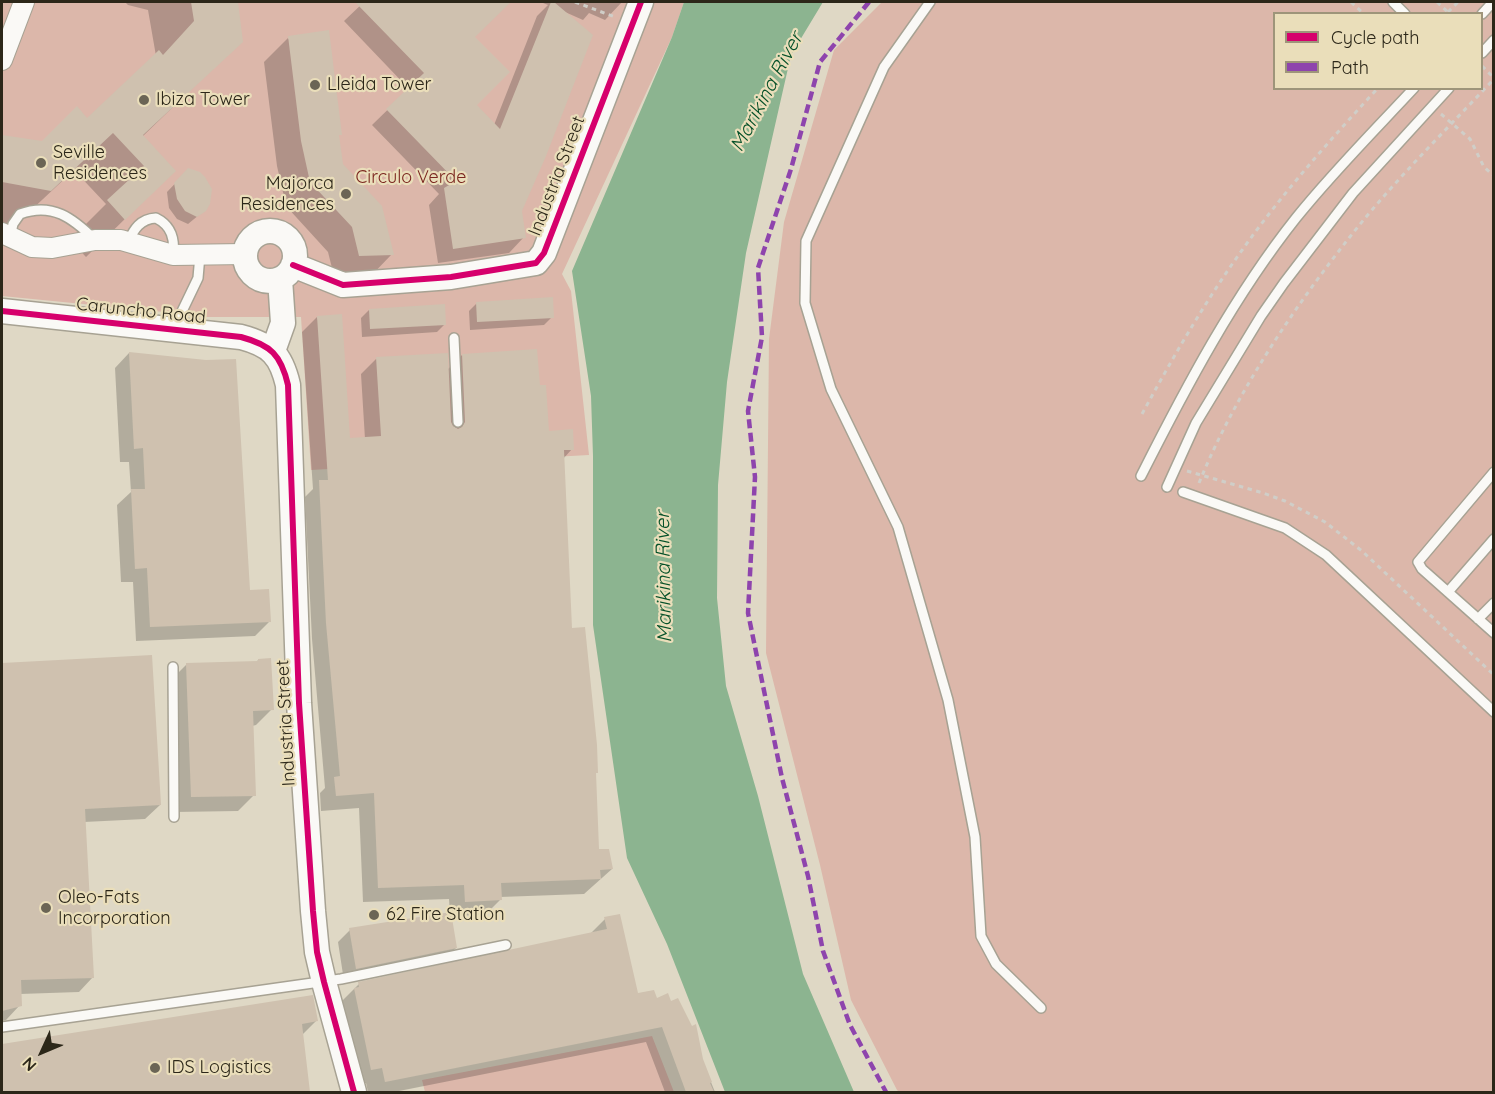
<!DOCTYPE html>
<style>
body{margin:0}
#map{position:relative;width:1495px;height:1094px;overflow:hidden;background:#dfd8c5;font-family:Quicksand,sans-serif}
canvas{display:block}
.frame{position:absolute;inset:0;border:3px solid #2c2719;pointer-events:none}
.legend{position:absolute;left:1273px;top:12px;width:210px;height:78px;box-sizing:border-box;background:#eadeba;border:2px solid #9e957a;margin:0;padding:8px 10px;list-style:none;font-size:18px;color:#2c2719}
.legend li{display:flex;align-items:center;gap:12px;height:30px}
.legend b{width:30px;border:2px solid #9e957a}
.north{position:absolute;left:12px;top:1022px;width:60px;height:60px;-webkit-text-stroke:4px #eadeba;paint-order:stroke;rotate:226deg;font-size:16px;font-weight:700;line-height:24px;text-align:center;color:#2c2719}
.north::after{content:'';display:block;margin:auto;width:21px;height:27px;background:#2c2719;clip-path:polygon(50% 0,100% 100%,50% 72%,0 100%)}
</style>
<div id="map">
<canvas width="1495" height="1094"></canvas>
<div class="frame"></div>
<ul class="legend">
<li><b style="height:8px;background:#d6006c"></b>Cycle path</li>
<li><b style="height:8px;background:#8e44ad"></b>Path</li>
</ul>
<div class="north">N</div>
</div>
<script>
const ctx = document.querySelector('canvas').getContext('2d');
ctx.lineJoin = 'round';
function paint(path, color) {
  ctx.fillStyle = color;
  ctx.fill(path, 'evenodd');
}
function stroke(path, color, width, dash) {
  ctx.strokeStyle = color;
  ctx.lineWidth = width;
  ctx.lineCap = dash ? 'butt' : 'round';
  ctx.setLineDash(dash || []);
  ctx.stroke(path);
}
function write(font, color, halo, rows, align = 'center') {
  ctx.font = font + ' Quicksand,sans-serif';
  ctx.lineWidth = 4.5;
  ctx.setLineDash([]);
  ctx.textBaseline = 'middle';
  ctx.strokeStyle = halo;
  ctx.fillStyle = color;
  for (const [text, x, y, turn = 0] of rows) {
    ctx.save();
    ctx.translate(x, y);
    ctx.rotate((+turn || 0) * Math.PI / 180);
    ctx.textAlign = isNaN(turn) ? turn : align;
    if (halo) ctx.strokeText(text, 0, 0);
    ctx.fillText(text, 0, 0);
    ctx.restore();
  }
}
paint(new Path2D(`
 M2,2H684L672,37L562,274L571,291L589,455L311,470L301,317H196L164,312L2,296Z
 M882,2H1493V1092H899L897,1090L851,1000L820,865L766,653L769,339L784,222L834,50ZM1274,14H1482V88H1274Z
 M652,1036L674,1092H425L422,1080Z`), '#dcb7aa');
paint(new Path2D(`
 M684,2H823L791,55L746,253L727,382L718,485L717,598L726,686L758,796L803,974L854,1092H725L667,944L627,858L593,625V456L591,396L572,271L672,37Z`), '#8cb490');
paint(new Path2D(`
 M125,2H237L241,41L142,137L174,171L86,257L70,240L106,204L74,170L11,229L2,227V137L42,143L87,121L156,56L148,10L128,5Z
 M364,2H506L507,3L473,37L475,105L494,125L537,16L548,5L543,3L544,2H622L605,20L589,13L583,20L565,12L520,211L524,237L509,253L438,263L429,205L439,194L372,125L409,89L344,21Z
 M288,38L340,134L337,137L342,165L392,254L368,279L335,280L328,252L286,206L277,166L264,62Z
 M188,170L205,210L188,224L177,219L169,208L167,192Z
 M477,303L552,317L544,325L470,330L469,311Z
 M369,310L445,324L437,332L362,337L361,318Z
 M317,317L349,440L365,439L361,374L376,359L447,370L462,355L538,387L547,432L572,449L563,459L571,629L597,772L594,775L598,851L612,869L584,894L500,897V900L485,915L451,916L456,948L443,960L344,981L338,942L350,930L450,914L449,899L363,902L359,808L321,811L320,793L325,788L312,639L305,497L313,489L302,332Z
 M129,353L206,362L248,591L269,622L255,636L136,641L133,582H121L117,505L131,492L129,462H120L115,368Z
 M151,657L160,805L145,819L84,822L93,977L79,992L20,994V1005L6,1020L2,1021V665Z
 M258,660L272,709L256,725L252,726L254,795L238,811L175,812L171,680L187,664L256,663Z
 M605,919L637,995L656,1001L702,1060L715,1092H665L646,1042L394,1092H368L366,1083L355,1085L338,1005L359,984L590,934Z
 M312,996L317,1020L302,1035L309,1092H2V1046Z`), '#0003');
paint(new Path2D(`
 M191,2H238L243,42L143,135L176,171L125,220L107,200L144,166L113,133L51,191L2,182V135L42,141L77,106L87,118L159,50L163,55L194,21Z
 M355,2H511L475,37L510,72L477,105L500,129L551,2H554L593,35L546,156L522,211L526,238L453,249L444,188L456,181L386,109L424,73Z
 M329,30L342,135H339L343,164L382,206L394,255L359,256L352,227L310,182L301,141L288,36Z
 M188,168L200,172L205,177L212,189L210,204L206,211L197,217L185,211L177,199L174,183Z
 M553,297L554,318L477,322L476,302Z
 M445,304L446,325L370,329L369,309Z
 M342,314L350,438L381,436L376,357L448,353L451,422L453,426L458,429L462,427L465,422L462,354L537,349L540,385H546L549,431L573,429L574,450H564L572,628L585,627L597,745L598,773H596L599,849H609L613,869L600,870L601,879L501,883L502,900L465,902L464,885L378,888L374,793L336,796L334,777L340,776L326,623L319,480H328L317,316Z
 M129,352L206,360L236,359L250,590L269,589L271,622L150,627L147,568L135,569L131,489H145L143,448L134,449Z
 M152,655L161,805L85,809L94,978L21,980L22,1006L2,1011V663Z
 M271,658L274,710L253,711L256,796L191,797L186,663L258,661V659Z
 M451,912L457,948L356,969L349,928Z
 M620,914L638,993L654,990L657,998L668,993L671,1001L678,998L692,1026L696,1024L703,1059L712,1082L710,1083L714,1092H686L662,1027L385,1082L382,1068L371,1070L354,988L359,987L358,982L607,929L604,917Z
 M313,995L318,1021L302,1024L310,1092H2V1044Z`), '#cfc1af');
const service = new Path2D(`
 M930,2L884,67L806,241L805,303L831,389L898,527L948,700L975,837L981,936L996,964L1041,1008
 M1393,2L1405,14
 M1482,14L1493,2
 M1482,53L1494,40
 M10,237L13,224L20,214C52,202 73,218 95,240
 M128,242C134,229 140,219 156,218C172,226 175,239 173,255
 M174,328L198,278L200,255
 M454,338L458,422
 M1494,472L1418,562L1422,569L1494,633
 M1141,476C1186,387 1234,296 1296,218C1333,172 1374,131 1414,88
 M1167,487L1196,423L1261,316L1284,283L1353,193L1449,88
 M1183,492L1285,528L1326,555L1494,712
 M1448,592L1494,539
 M1478,619L1494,603
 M173,667L174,817
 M2,1027L341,979L506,945`);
const minor = new Path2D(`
 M2,60L24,2
 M2,233L32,247L52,248L95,240H121L173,255L245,254`);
const tertiary = new Path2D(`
 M245 256a25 25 0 1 1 50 0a25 25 0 1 1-50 0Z
 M293,265L343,285L451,277L536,263L544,253L641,2
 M2,311L241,337C271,345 281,355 288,385L299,703L313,911L317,952L324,982L354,1092
 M273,351L283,323L280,279`);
stroke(service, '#a7a293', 12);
stroke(minor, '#a7a293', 22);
stroke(tertiary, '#a7a293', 27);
stroke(new Path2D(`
 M575,2L615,17
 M1351,2L1364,14
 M1437,2L1450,14
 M2,3V2
 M1448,12L1458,2
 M1482,66L1494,78
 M1441,114L1470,139L1484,167L1494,176
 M1142,414C1172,359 1203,305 1240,253C1281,195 1329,141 1378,88
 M1187,471L1263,493L1285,501L1325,522L1362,551L1494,675
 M1199,483C1235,395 1290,313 1349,238C1393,182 1445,131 1494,79`), '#d0cec8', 3, [4.5, 4.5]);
stroke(service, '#faf9f6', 9);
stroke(minor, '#faf9f6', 20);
stroke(tertiary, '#faf9f6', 24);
stroke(new Path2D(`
 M869,2L820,62L791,169L758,268L762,337L748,411L755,477L748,613L782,778L808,876L823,951L850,1025L886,1092`), '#8e44ad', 4.5, [9, 4.5]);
stroke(new Path2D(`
 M293,265L343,285L451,277L536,263L544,253L641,2
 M2,311L241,337C271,345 281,355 288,385L299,703L313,911L317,952L324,982L354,1092`), '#d6006c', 6);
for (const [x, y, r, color] of [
 [315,85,6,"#6b6555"],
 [144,100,6,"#6b6555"],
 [41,163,6,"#6b6555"],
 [346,194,6,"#6b6555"],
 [46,908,6,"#6b6555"],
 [374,915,6,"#6b6555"],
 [155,1068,6,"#6b6555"]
]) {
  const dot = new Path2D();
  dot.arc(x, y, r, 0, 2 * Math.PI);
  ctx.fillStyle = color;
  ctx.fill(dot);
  stroke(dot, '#eadeba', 2);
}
write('18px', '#2c2719', '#eadeba', [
 ["Lleida Tower",327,85],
 ["Ibiza Tower",156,100],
 ["Seville",53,153],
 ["Residences",53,174],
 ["Majorca",334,184,"right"],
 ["Residences",334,205,"right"],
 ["Oleo-Fats",58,898],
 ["Incorporation",58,919],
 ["62 Fire Station",386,915],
 ["IDS Logistics",167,1068]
], 'left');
write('18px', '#2c2719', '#eadeba', [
 ["Industria Street",557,176,-69],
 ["Caruncho Road",141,311,6],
 ["Industria Street",286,723,-93]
]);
write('18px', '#7b261f', '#eadeba', [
 ["Circulo Verde",411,178]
]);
write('italic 20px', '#055129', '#eadeba', [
 ["Marikina River",767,92,-62],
 ["Marikina River",664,577,-91]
]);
</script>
